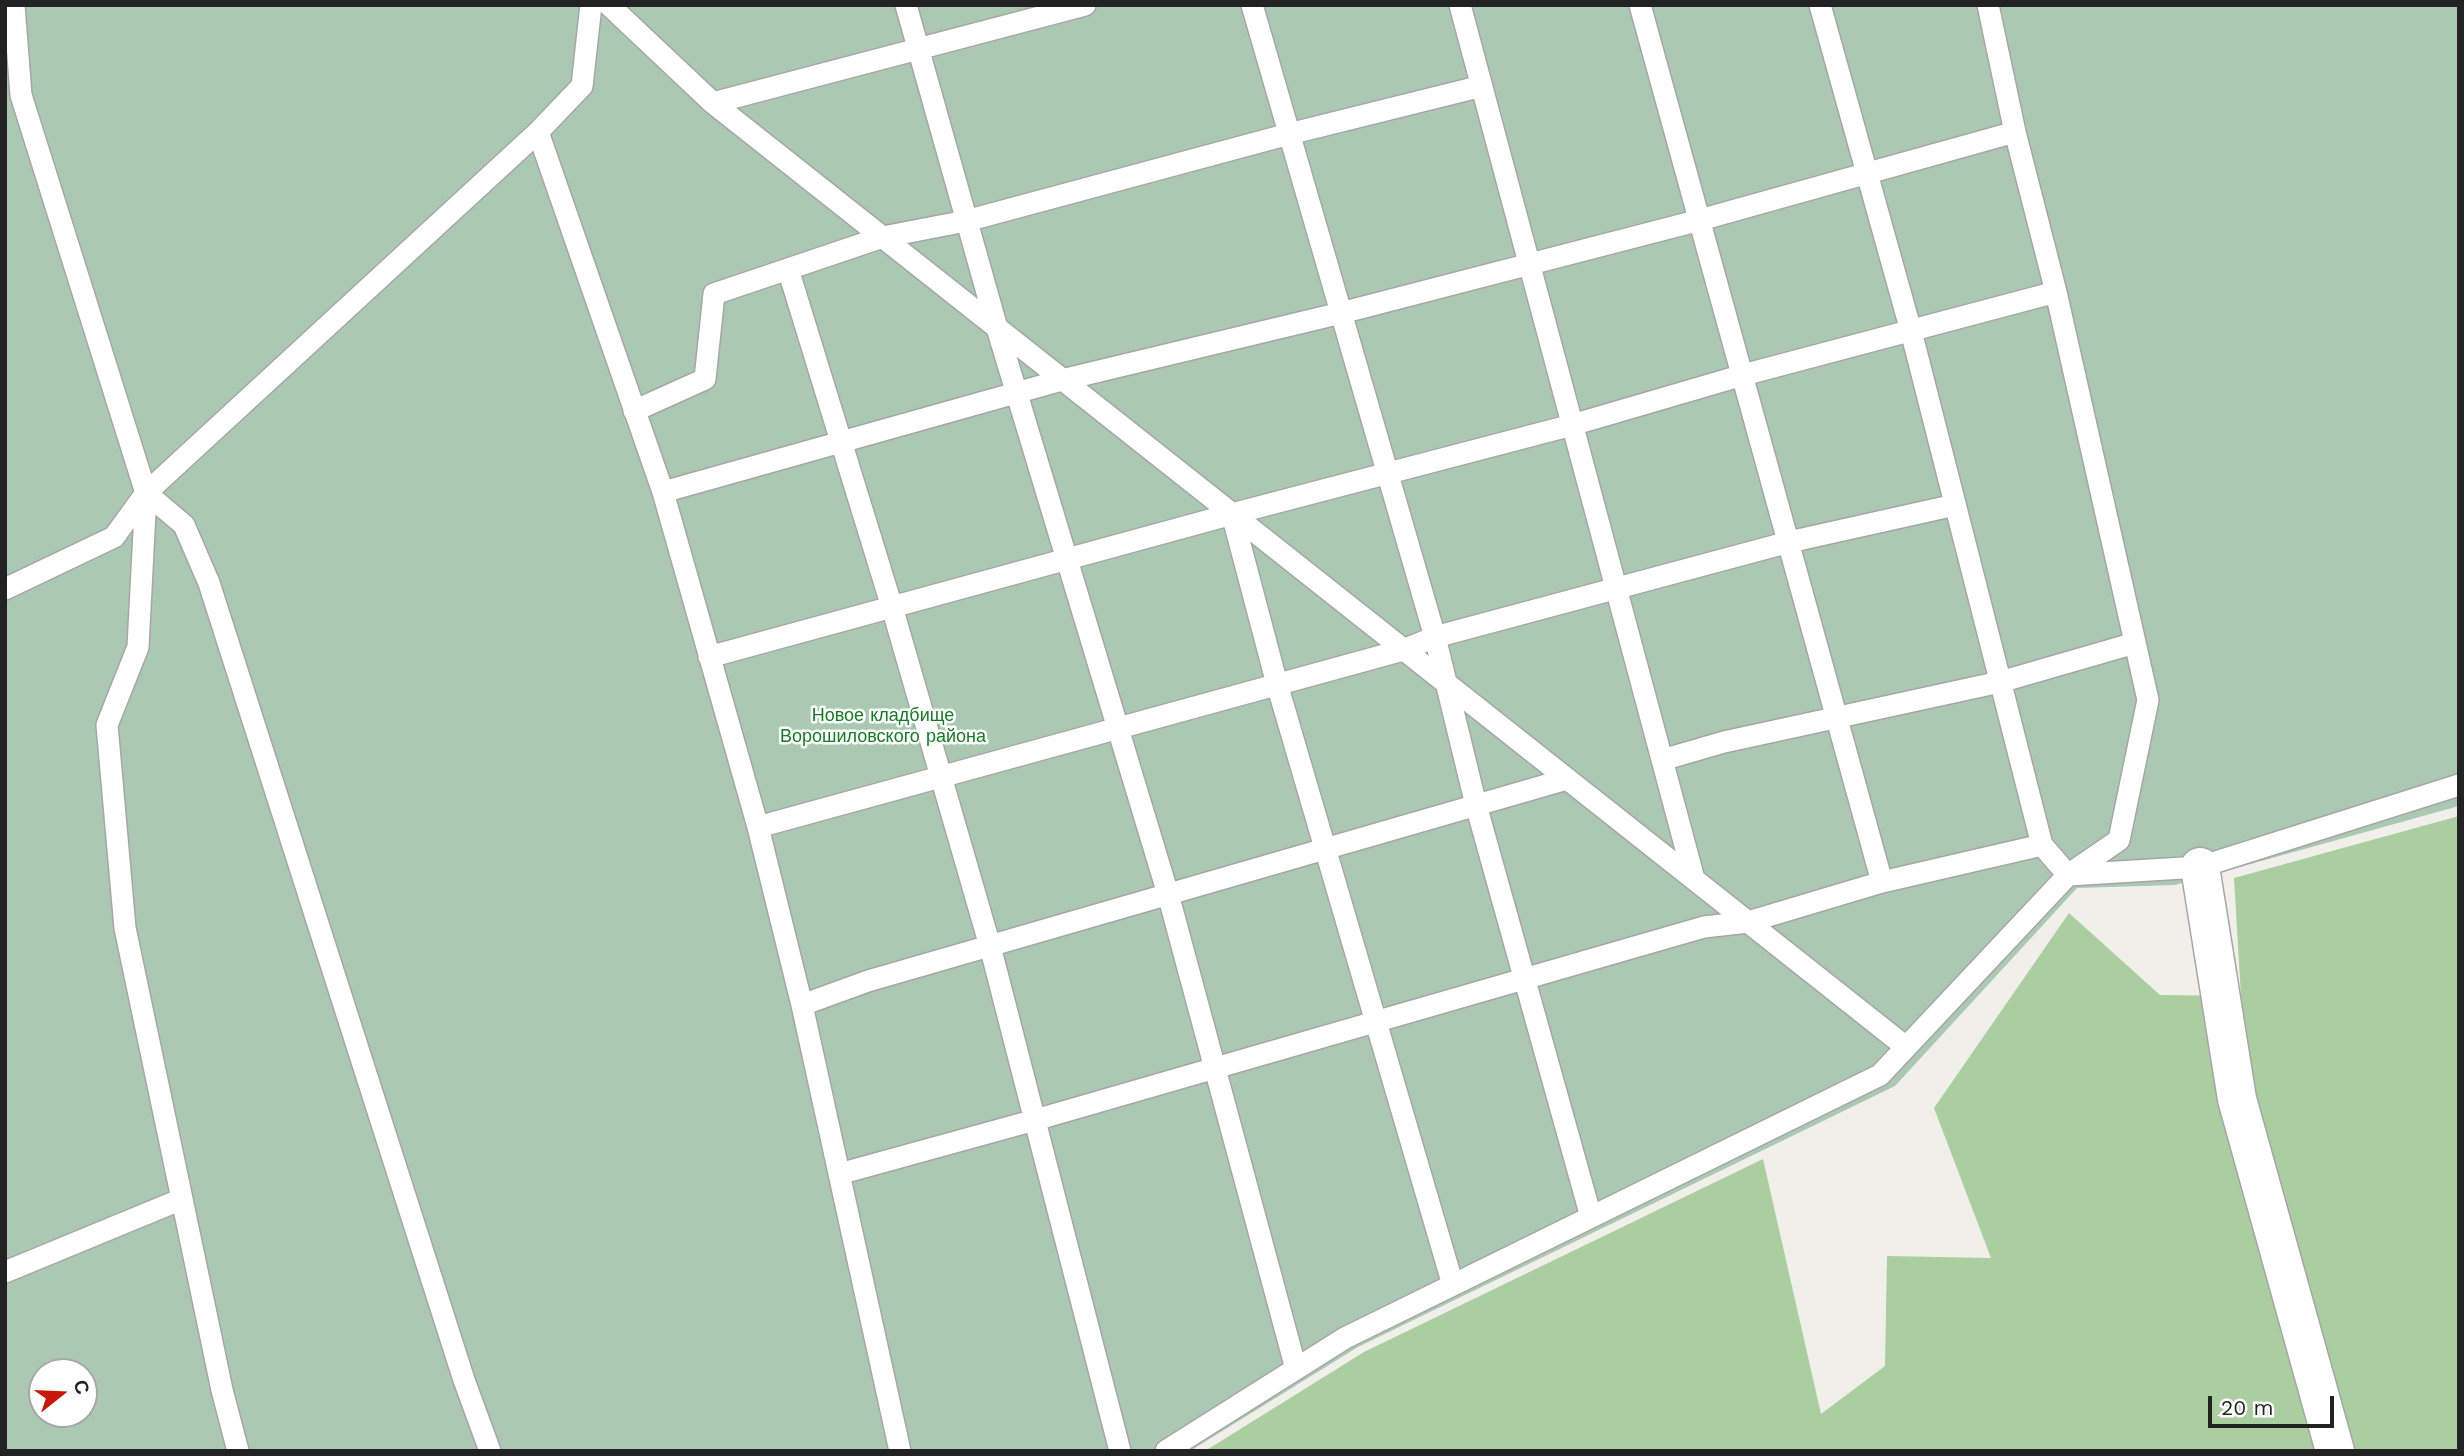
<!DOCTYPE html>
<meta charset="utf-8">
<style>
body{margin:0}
#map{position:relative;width:2464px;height:1456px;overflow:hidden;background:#f1efe9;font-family:"Work Sans",sans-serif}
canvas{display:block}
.frame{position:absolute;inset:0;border:7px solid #222;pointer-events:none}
.north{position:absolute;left:28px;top:1358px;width:70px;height:70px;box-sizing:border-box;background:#fff;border:2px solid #a7a7a7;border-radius:50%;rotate:72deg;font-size:19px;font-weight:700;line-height:28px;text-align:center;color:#222}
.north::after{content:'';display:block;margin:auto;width:24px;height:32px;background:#c9170a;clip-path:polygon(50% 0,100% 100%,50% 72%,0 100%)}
.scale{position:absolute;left:2208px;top:1396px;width:126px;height:32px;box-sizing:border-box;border:4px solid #222;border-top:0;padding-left:9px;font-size:21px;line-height:24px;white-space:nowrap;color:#222;-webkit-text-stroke:5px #fff;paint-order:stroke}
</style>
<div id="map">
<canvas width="2464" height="1456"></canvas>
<div class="frame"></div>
<div class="north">С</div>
<div class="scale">20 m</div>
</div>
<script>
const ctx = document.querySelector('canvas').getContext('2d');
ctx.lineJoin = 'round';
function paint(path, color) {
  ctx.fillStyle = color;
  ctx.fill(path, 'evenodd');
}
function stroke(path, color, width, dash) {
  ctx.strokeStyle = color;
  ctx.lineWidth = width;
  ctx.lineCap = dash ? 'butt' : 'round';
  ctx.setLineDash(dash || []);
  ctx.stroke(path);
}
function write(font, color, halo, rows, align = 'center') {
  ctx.font = font + ' "Work Sans",sans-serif';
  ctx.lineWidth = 5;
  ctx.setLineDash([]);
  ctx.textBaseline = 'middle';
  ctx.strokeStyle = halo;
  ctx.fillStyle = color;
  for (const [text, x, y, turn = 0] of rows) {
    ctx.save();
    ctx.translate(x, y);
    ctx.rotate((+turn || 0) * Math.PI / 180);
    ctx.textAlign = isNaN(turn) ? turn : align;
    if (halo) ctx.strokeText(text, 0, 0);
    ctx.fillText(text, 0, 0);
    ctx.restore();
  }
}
paint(new Path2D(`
 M2459,816V1451H1205L1364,1352L1763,1159L1821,1414L1885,1366L1887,1256L1991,1258L1934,1108L2069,913L2160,995L2241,996L2234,878Z`), '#aacea0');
paint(new Path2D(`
 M5,5H2459V806L2175,885L2077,888L1895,1086L1358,1347L1190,1451H5ZM42,1372H84V1414H42Z`), '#abc9b2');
const lane = new Path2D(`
 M14,5L21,95L146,493L184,525L209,583L464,1380L490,1451
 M609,5L713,103L1906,1047
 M906,5L997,328L1168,894L1296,1369
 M1460,5L1694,879
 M1820,5L1911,331L2042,845
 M1988,5L2015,132
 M713,103L1085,5
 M538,132L663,492
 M634,411L705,379L714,294L788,269
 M146,493L138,647L107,725L125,928L182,1199
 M1232,514L1277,684L1453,1285
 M5,589L114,537L146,493L538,132L582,86L591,5
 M709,657L1232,514L1572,425L1743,375L2056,292L2148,700L2119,840L2068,875L2042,845L1882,882
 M1662,760L1724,742L2000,682L2135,643
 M758,827L1403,650L1435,637L1252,5
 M802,1005L868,981L1567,779
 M839,1174L1035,1120L1704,927L1748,922L1882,882L1640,5
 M1591,1217L1476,805L1435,637L1789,542L1955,505
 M5,1272L182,1199L222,1390L238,1451
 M900,1451L802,1005L758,827L663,492L1062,380L1341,313L1700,220L2015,132L2056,292
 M1120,1451L990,946L892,607L788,269L883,237L966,221L1289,134L1482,86
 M1166,1451L1345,1338L1880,1075L2068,875L2200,867L2459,785`);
const street = new Path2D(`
 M2200,867L2237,1099L2335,1451`);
stroke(lane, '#a6a6a6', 24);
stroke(street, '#a6a6a6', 41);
stroke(lane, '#fff', 21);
stroke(street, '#fff', 38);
write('18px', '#127d22', '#fff', [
 ["Новое кладбище",883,716],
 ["Ворошиловского района",883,737]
]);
</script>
